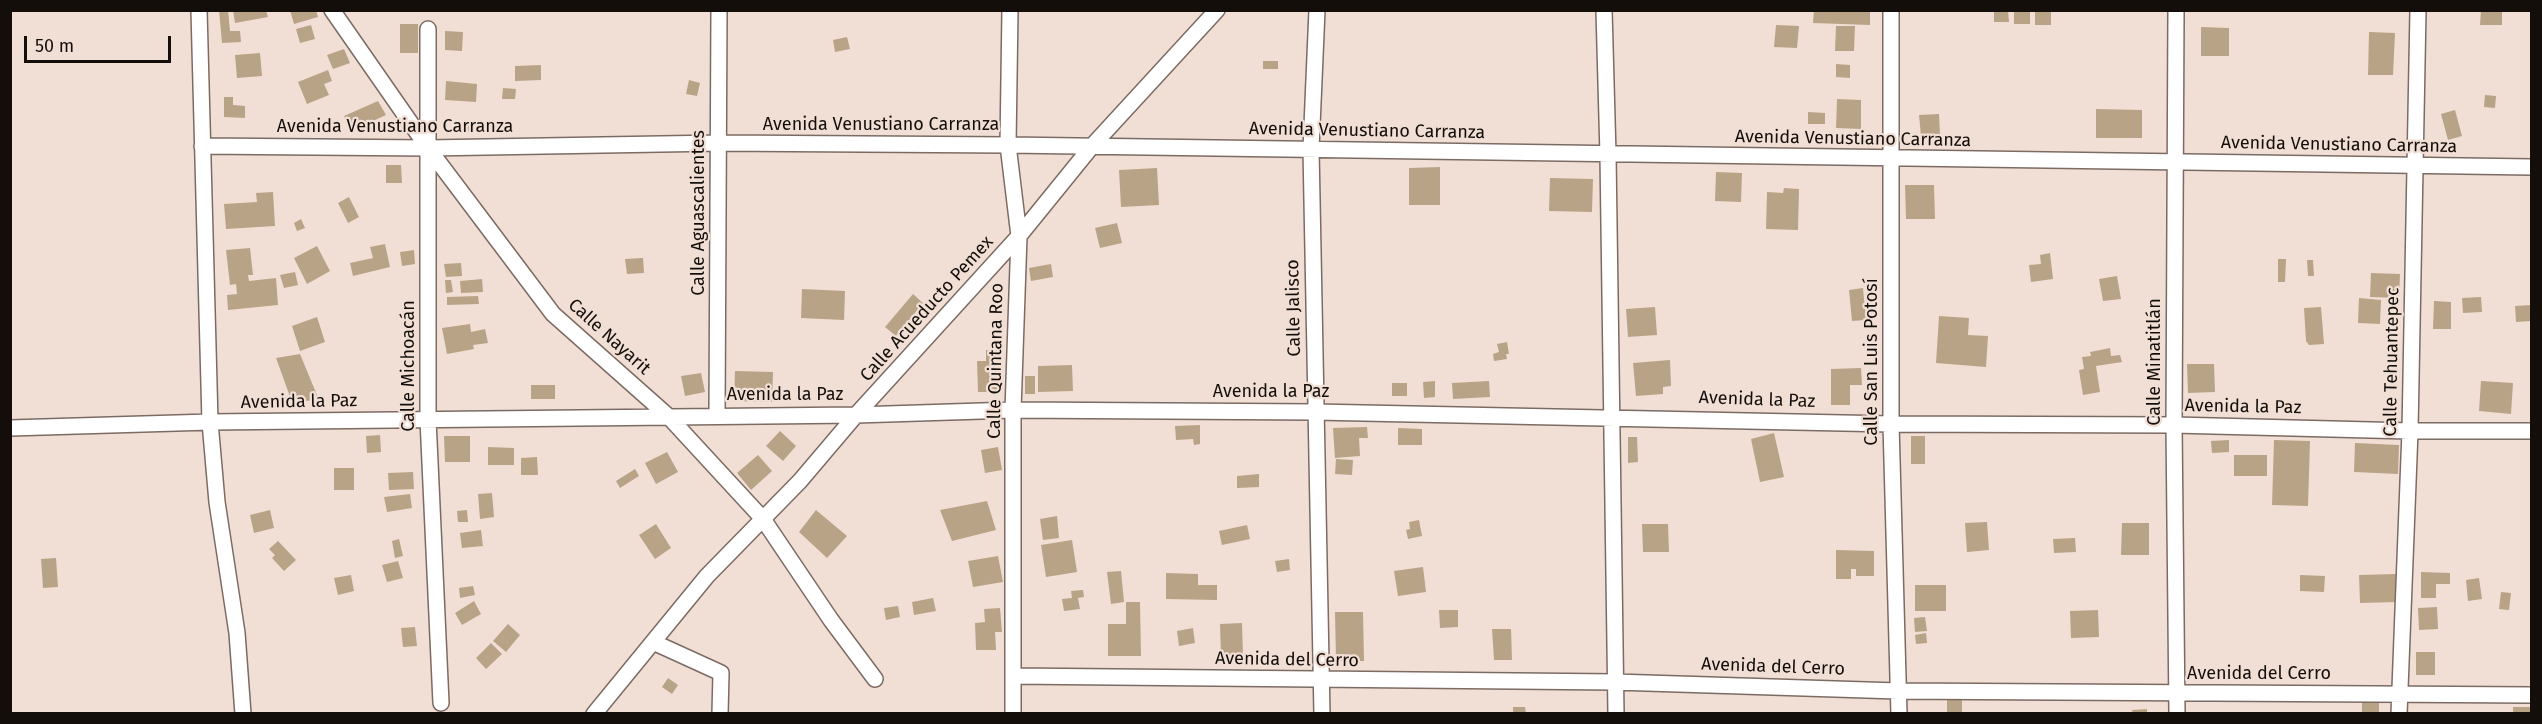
<!DOCTYPE html>
<meta charset="utf-8">
<style>
body{margin:0}
#map{position:relative;width:2542px;height:724px;overflow:hidden;background:#f1dfd5;font-family:"Fira Sans",sans-serif}
canvas{display:block}
.frame{position:absolute;inset:0;border:12px solid #140e0b;pointer-events:none}
.scale{position:absolute;left:24px;top:36px;width:147px;height:27px;box-sizing:border-box;border:3px solid #140e0b;border-top:0;padding-left:8px;font-size:18px;line-height:21px;white-space:nowrap;color:#140e0b;-webkit-text-stroke:4px #f1dfd5;paint-order:stroke}
</style>
<div id="map">
<canvas width="2542" height="724"></canvas>
<div class="frame"></div>
<div class="scale">50 m</div>
</div>
<script>
const ctx = document.querySelector('canvas').getContext('2d');
ctx.lineJoin = 'round';
function paint(path, color) {
  ctx.fillStyle = color;
  ctx.fill(path, 'evenodd');
}
function stroke(path, color, width, dash) {
  ctx.strokeStyle = color;
  ctx.lineWidth = width;
  ctx.lineCap = dash ? 'butt' : 'round';
  ctx.setLineDash(dash || []);
  ctx.stroke(path);
}
function write(font, color, halo, rows, align = 'center') {
  ctx.font = font + ' "Fira Sans",sans-serif';
  ctx.lineWidth = 4.5;
  ctx.setLineDash([]);
  ctx.textBaseline = 'middle';
  ctx.strokeStyle = halo;
  ctx.fillStyle = color;
  for (const [text, x, y, turn = 0] of rows) {
    ctx.save();
    ctx.translate(x, y);
    ctx.rotate((+turn || 0) * Math.PI / 180);
    ctx.textAlign = isNaN(turn) ? turn : align;
    if (halo) ctx.strokeText(text, 0, 0);
    ctx.fillText(text, 0, 0);
    ctx.restore();
  }
}
paint(new Path2D(`
 M219,10H228L230,31H240L241,42L222,43Z
 M233,10H266L268,17L235,23Z
 M290,10H316L318,17L294,24Z
 M1814,10H1870V25L1813,23Z
 M1994,10H2008L2009,22H1994Z
 M2014,10H2030V24H2014Z
 M2481,10H2502V25H2480Z
 M2035,11H2051V25H2035Z
 M400,24H418V53H400Z
 M311,25L315,39L300,43L296,29Z
 M1776,25L1799,26L1797,48L1774,47Z
 M1836,26H1855L1854,51H1835Z
 M2201,27L2229,28V56H2201Z
 M445,31L463,32L462,51L445,50Z
 M2369,32L2395,33L2393,75H2368Z
 M847,37L850,49L835,52L833,40Z
 M344,49L350,63L333,69L327,55Z
 M260,53L262,76L237,78L235,55Z
 M1263,61H1278V69H1263Z
 M1836,64L1850,65V78L1836,77Z
 M541,65V80L515,81V66Z
 M328,70L332,81L324,84L329,95L307,104L298,82Z
 M689,80L700,83L697,96L686,94Z
 M446,81L477,84L476,102L445,100Z
 M503,88L516,89L515,99H502Z
 M2485,95L2496,96L2495,108L2484,107Z
 M224,97H233V105L245,106V118L224,117Z
 M1837,99L1861,100V129L1836,128Z
 M378,101L386,115L351,131L344,116Z
 M2096,109L2142,110V138H2096Z
 M2455,110L2462,136L2448,140L2441,114Z
 M1808,112L1825,113V124H1808Z
 M1939,114L1940,135L1921,136L1919,115Z
 M461,123L471,124V131H461Z
 M386,165H401L402,183H386Z
 M1440,167V205H1409V168Z
 M1157,168L1159,205L1121,207L1119,170Z
 M1716,172L1742,173L1741,202L1715,201Z
 M1550,178L1593,179L1592,212L1549,211Z
 M1905,185H1934L1935,219H1906Z
 M1784,188L1799,189L1798,230L1766,229L1767,192L1783,193Z
 M273,192L275,226L226,229L224,204L257,202L256,193Z
 M349,197L359,217L348,223L338,203Z
 M301,219L305,228L297,231L294,223Z
 M1117,223L1122,243L1100,248L1095,228Z
 M385,244L390,267L353,276L350,263L373,258L370,247Z
 M317,246L330,271L307,284L294,258Z
 M250,248L253,275H248L249,281L276,278L278,305L228,310L227,295L237,294L236,284L230,285L226,250Z
 M414,250L415,264L402,266L400,252Z
 M2050,253L2053,279L2031,282L2029,265L2041,264L2040,255Z
 M643,258L644,273L627,274L625,259Z
 M2278,259H2286L2285,282H2278Z
 M2307,260H2313L2314,276H2308Z
 M461,263L462,276L446,277L444,264Z
 M1051,264L1053,277L1031,281L1029,268Z
 M295,272L298,285L284,288L280,275Z
 M2371,273L2400,274L2399,298L2370,297Z
 M2117,276L2121,299L2103,301L2099,279Z
 M482,279L483,292L461,293L460,281Z
 M445,280H451L453,292L446,293Z
 M1863,288L1866,320L1852,321L1849,290Z
 M802,289L845,291L844,320L801,318Z
 M913,294L923,303L896,336L885,327Z
 M478,296L479,304L447,305V297Z
 M2481,297L2482,312L2463,313L2462,298Z
 M2359,298L2381,300L2380,324L2358,323Z
 M2434,301L2451,302V329H2433Z
 M2532,305V321L2516,322L2515,306Z
 M1655,307L1657,335L1628,337L1626,309Z
 M2321,307L2324,344L2309,345L2306,341L2304,308Z
 M1939,316L1969,318L1968,335L1988,336L1986,367L1936,363Z
 M317,317L325,342L300,351L292,326Z
 M470,324L471,332L485,329L488,343L473,345L474,349L447,354L442,328Z
 M1507,342L1509,354H1506L1507,359L1494,361L1493,354L1499,352L1497,344Z
 M2110,348L2111,356L2120,355L2122,362L2096,366L2100,392L2083,395L2079,370L2084,369L2082,357L2091,356L2090,352Z
 M986,350H998L999,392H978L977,361H986Z
 M300,354L319,400L292,402L276,358Z
 M1670,360L1671,386L1663,387V394L1636,396L1633,363Z
 M2187,364H2214L2215,392L2188,393Z
 M1072,365L1073,391L1038,392V366Z
 M1861,368L1862,385H1850V405H1831V369Z
 M735,371L773,372L772,402L734,401Z
 M701,373L705,392L685,396L681,376Z
 M1025,376H1035V394H1025Z
 M1435,381V397L1424,398L1423,382Z
 M1489,381L1490,397L1453,399L1452,383Z
 M2481,381L2513,383L2511,414L2479,411Z
 M1392,383H1407V396H1392Z
 M531,385H555V399H531Z
 M1200,425V444L1194,445L1193,439L1176,440L1175,426Z
 M1367,427L1368,438H1359L1360,456L1335,458L1333,428Z
 M1398,428L1422,429V445H1398Z
 M780,431L796,446L783,461L766,446Z
 M1774,433L1784,477L1760,482L1751,439Z
 M380,435L381,452L367,453L366,436Z
 M444,436H470V462H445Z
 M1911,436H1925V464H1911Z
 M1628,437H1637L1638,462L1628,463Z
 M2229,440V452L2212,453L2211,441Z
 M2274,440L2310,441L2308,506L2272,505Z
 M2355,443L2399,445L2398,474L2354,472Z
 M488,447L514,448V465H488Z
 M998,447L1002,470L985,473L981,450Z
 M667,452L678,472L656,484L645,463Z
 M758,455L772,471L751,490L737,473Z
 M2234,455H2267V476H2234Z
 M537,457L538,475H521V458Z
 M1336,459L1353,460L1352,475L1335,474Z
 M334,468H354V490H334Z
 M635,469L639,476L620,488L616,481Z
 M413,472L414,489L389,490L388,473Z
 M1259,474V487L1237,488V476Z
 M492,493L494,517L480,519L478,494Z
 M410,494L412,508L387,512L384,497Z
 M987,501L996,530L952,541L940,510Z
 M270,510L274,528L254,533L250,515Z
 M467,510L468,522H458L457,511Z
 M816,510L847,536L827,558L799,532Z
 M1057,516L1059,538L1043,540L1040,519Z
 M1419,520L1422,536L1408,539L1406,530L1410,529L1409,522Z
 M1987,522L1989,550L1967,552L1965,523Z
 M2122,523H2149V555H2121Z
 M656,524L671,548L655,559L639,535Z
 M1642,524H1668L1669,552H1643Z
 M1247,525L1250,539L1222,545L1219,531Z
 M481,530L483,546L462,548L460,533Z
 M2075,538L2076,552L2054,553L2053,539Z
 M399,539L403,556L395,558L392,541Z
 M1072,540L1077,572L1046,577L1041,545Z
 M278,541L296,560L284,571L272,558L275,555L269,549Z
 M1836,550L1874,551V576H1856V569H1851V579H1836Z
 M998,556L1003,582L973,587L968,561Z
 M56,558L58,587L43,588L41,559Z
 M1289,559L1290,570L1277,572L1275,561Z
 M398,561L403,578L387,582L382,565Z
 M1423,567L1426,592L1398,596L1394,571Z
 M1121,571L1124,602L1111,604L1107,572Z
 M2421,572L2450,573V584H2436V598H2421Z
 M1166,573L1198,574V585H1217V600L1166,599Z
 M2396,574L2397,602L2360,603L2359,575Z
 M351,575L354,591L338,595L334,578Z
 M2300,575L2325,576L2324,592L2300,591Z
 M2479,578L2482,599L2468,601L2466,580Z
 M1915,585H1946V611H1915Z
 M473,586L475,595L460,598L459,588Z
 M1083,590L1084,597L1078,598L1080,609L1064,611L1062,599L1072,598L1071,591Z
 M2501,592L2511,593L2509,610L2499,609Z
 M933,598L936,611L914,615L912,602Z
 M474,601L481,614L462,625L455,613Z
 M1126,602H1140L1141,656H1108V624H1126Z
 M898,606L900,617L886,620L884,608Z
 M2437,607L2438,629L2419,630L2418,608Z
 M1000,608L1002,632H995L996,650H976L975,623L985,622L984,609Z
 M1439,610H1458V627L1440,628Z
 M2098,610L2099,637L2071,638L2070,611Z
 M1335,612H1363L1364,661H1336Z
 M1925,617L1927,631L1915,632L1914,618Z
 M1242,623L1243,656L1221,657L1220,624Z
 M508,624L520,635L506,652L493,641Z
 M415,627L417,646L403,647L401,628Z
 M1193,628L1195,643L1179,646L1177,631Z
 M1492,629H1511L1512,660H1494Z
 M1926,633L1927,643L1916,644L1915,635Z
 M491,643L502,654L486,669L476,658Z
 M2416,652H2435V675H2416Z
 M668,678L678,685L672,694L662,687Z
 M1947,700H1962V714H1947Z
 M2362,702H2379V714H2362Z
 M1513,707H1525L1526,714H1513Z
 M2513,707H2532V714H2513Z
 M2147,709V714H2133L2132,710Z`), '#b9a386');
const minor = new Path2D(`
 M199,10L210,422L217,502L237,633L243,714
 M332,10L428,148L553,314L668,416L763,519L831,620L875,679
 M1010,10L1008,145L1019,236L1013,410V714
 M1317,10L1311,149L1322,714
 M1604,10L1608,155L1616,714
 M1891,10V424L1899,714
 M2176,10L2174,425L2177,714
 M428,29V419L441,703
 M202,146L428,148L719,143L1008,145L2532,167
 M717,415L719,10
 M10,428L210,422L856,415L1013,410L1315,412L1891,424L2174,425L2410,431H2532
 M653,642L721,673L720,714
 M1014,676L1615,682L1898,691L2532,695
 M594,714L707,576L800,481L856,415L1019,236L1092,146L1217,10
 M2399,714L2410,431L2418,10`);
stroke(minor, '#7c6b63', 18);
stroke(minor, '#fff', 15);
write('18px', '#140e0b', '#f1dfd5', [
 ["Avenida Venustiano Carranza",881,125],
 ["Avenida Venustiano Carranza",395,127],
 ["Avenida Venustiano Carranza",1367,131,1],
 ["Avenida Venustiano Carranza",1853,139,1],
 ["Avenida Venustiano Carranza",2339,145,1],
 ["Calle Aguascalientes",699,213,-90],
 ["Calle Jalisco",1294,308,-91],
 ["Calle Acueducto Pemex",927,309,-48],
 ["Calle Nayarit",609,337,42],
 ["Calle Quintana Roo",996,361,-89],
 ["Calle San Luis Potosí",1872,362,-90],
 ["Calle Minatitlán",2155,362,-90],
 ["Calle Tehuantepec",2392,362,-89],
 ["Calle Michoacán",409,366,-90],
 ["Avenida la Paz",1271,392],
 ["Avenida la Paz",785,395],
 ["Avenida la Paz",1757,400,2],
 ["Avenida la Paz",299,402,-1],
 ["Avenida la Paz",2243,407,1],
 ["Avenida del Cerro",1287,660,1],
 ["Avenida del Cerro",1773,667,2],
 ["Avenida del Cerro",2259,674]
]);
</script>
